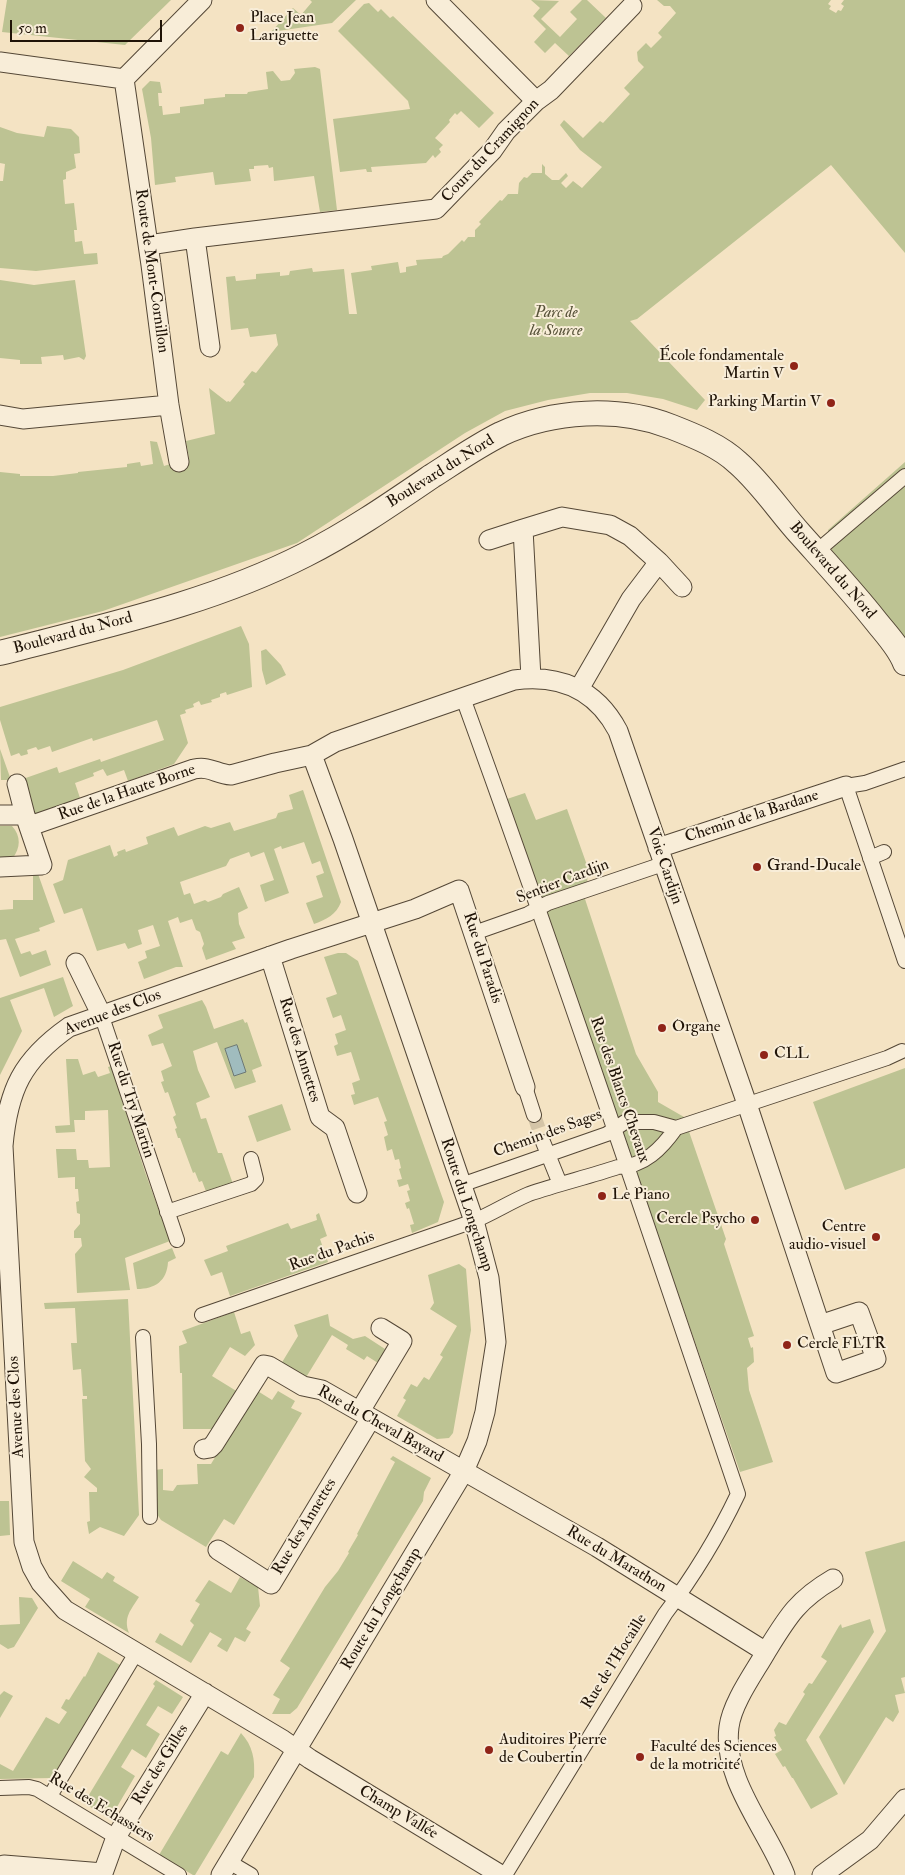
<!DOCTYPE html>
<meta charset="utf-8">
<style>
body{margin:0}
#map{position:relative;width:905px;height:1875px;overflow:hidden;background:#f4e3c3;font-family:"IM FELL Double Pica",serif}
canvas{display:block}
.scale{position:absolute;left:10px;top:20px;width:152px;height:22px;box-sizing:border-box;border:2px solid #1f1307;border-top:0;padding-left:6px;font-size:15px;line-height:18px;white-space:nowrap;color:#1f1307;-webkit-text-stroke:4px #f8edd8;paint-order:stroke}
</style>
<div id="map">
<canvas width="905" height="1875"></canvas>
<div class="scale">50 m</div>
</div>
<script>
const ctx = document.querySelector('canvas').getContext('2d');
ctx.lineJoin = 'round';
function paint(path, color) {
  ctx.fillStyle = color;
  ctx.fill(path, 'evenodd');
}
function stroke(path, color, width, dash) {
  ctx.strokeStyle = color;
  ctx.lineWidth = width;
  ctx.lineCap = dash ? 'butt' : 'round';
  ctx.setLineDash(dash || []);
  ctx.stroke(path);
}
function write(font, color, halo, rows, align = 'center') {
  ctx.font = font + ' "IM FELL Double Pica",serif';
  ctx.lineWidth = 4;
  ctx.setLineDash([]);
  ctx.textBaseline = 'middle';
  ctx.strokeStyle = halo;
  ctx.fillStyle = color;
  for (const [text, x, y, turn = 0] of rows) {
    ctx.save();
    ctx.translate(x, y);
    ctx.rotate((+turn || 0) * Math.PI / 180);
    ctx.textAlign = isNaN(turn) ? turn : align;
    if (halo) ctx.strokeText(text, 0, 0);
    ctx.fillText(text, 0, 0);
    ctx.restore();
  }
}
paint(new Path2D(`
 M7,0H171L125,45L2,32Z
 M310,0H356L332,23L271,32L293,8L301,15L312,2Z
 M531,0L559,1L541,19L560,37L577,19L570,12L582,0H587L606,18L569,56L555,43L545,53L534,42L546,29L533,16L540,8Z
 M657,0H831L828,4L831,6L829,9L836,13L838,10L841,11L844,6L841,4L844,0H905V253L831,165L637,319L630,321L705,400L697,410L663,399L627,393H590L548,400L505,411L465,433L297,543L103,611L0,637V472L20,474V476H53L78,473V472L127,467V464L140,462L141,466L153,464L150,441L157,442L164,466L189,458L186,441L215,434L209,388L227,402L228,401L230,402L245,384L243,382L252,371L256,373L278,345L276,334L250,337L248,328L231,330L226,277L235,276L236,281L256,279V274L280,272V276L289,275L290,271L312,268L313,272L344,269L349,314H357L351,273L372,270L371,266L398,262L400,273L406,272V267L417,265L416,260L442,258L443,256L448,254L462,240L464,242L468,237H475V230L481,224L479,222L500,200L502,201L508,194H518L519,183L524,177L527,178L532,173H542V164L545,167V174L552,180H559L566,173L568,176L561,183L566,188L573,181L582,188L602,167L580,150L560,125L564,120L583,138L600,121L603,123L630,94L624,88L644,67L638,61L637,52L646,43L651,48L662,37L658,33L676,13L670,6H664Z
 M369,3L378,12L381,9L390,18L393,16L494,113L479,128L461,111L457,115L455,113L449,120L450,122L435,138L443,145L439,149L441,152L435,158L433,155L426,163L371,167L372,172H367L366,169L340,172L333,119L410,109L408,101L338,31L364,4Z
 M315,67L320,69L337,210L320,212L314,176L274,181L273,167L269,168L268,165L254,166V169H249L251,181L215,185L213,172L175,177L176,182L155,185L151,138L142,89L150,81L160,82L162,93H158L159,106H162L163,115L180,113V107L204,104V99L225,97V94H247L248,92L268,89L266,72L273,71L281,81L290,80L295,73L294,69Z
 M47,126L71,129L79,137L80,153L74,154L76,168L66,172V179L63,180L65,204L74,203L77,230H74L75,242L82,241L84,254L97,253L98,264L36,271L0,268V181H3L5,164L0,163V127L17,133L44,137Z
 M0,280L34,285L75,280L86,356L84,360L79,357L64,360L63,355L41,357L42,364H20V360L0,358Z
 M905,462V640L832,552L828,530Z
 M241,626L249,644L252,687L227,695L226,692L220,694V697L211,700L212,702L201,705L199,701L193,704L194,707L185,710L186,713L180,715L188,743L174,764L128,781L124,770L107,776L103,769L93,773L94,776L75,783L80,798L36,815L32,812L20,780L57,767L59,773L100,759L101,762L164,740L157,720L93,741L92,738L52,752L50,746L38,750L36,747L27,750L28,754L21,756L19,753L11,756L0,720V707L123,670Z
 M266,649L281,665L286,675L266,685L262,670L261,651Z
 M0,749L11,780H1Z
 M303,790L341,902C336,915 327,919 314,924L307,906L306,903L323,897L316,876L324,873L320,861L312,864L304,842L282,849L281,846L274,849L289,893L265,902L260,885L274,880L264,852L251,857L249,852L230,859L226,866L180,882L184,895L190,893L194,904L205,900L208,902L221,897L223,894L239,887L248,908L238,913L239,924L245,938L232,942L236,949L206,960L202,948L204,944L200,932L196,930L192,919L180,923L178,917L168,921L183,967H176L144,979L138,962L147,958L145,951L160,946L153,925L138,930L142,944L128,949L125,943L97,951L82,908L64,914L53,884L63,880L68,860L110,845L114,857L118,855L117,852L125,849L126,852L148,844L146,837L174,827L178,836L205,826L211,828L230,822L234,831L276,818L278,813L293,809L289,795Z
 M525,793L536,820L567,809L588,868L587,885L584,896L636,1054L658,1092V1102L684,1117L726,1239L724,1244L754,1336L748,1338L751,1348L753,1347L754,1362L747,1368L749,1390L773,1462L740,1472L507,799Z
 M0,826H12C21,836 21,848 12,859H0Z
 M37,871L55,922L39,928L40,931L15,939L21,954L30,951L32,955L46,950L51,965L20,977L6,939L0,940V910L13,909V900H33V873Z
 M338,953H346L358,961L444,1202L438,1222L412,1233L410,1225L414,1224L409,1208L407,1209L405,1203L410,1201L407,1191L410,1190L408,1184L399,1187L397,1180L402,1179L399,1169L401,1168L399,1159L395,1160L392,1149L387,1151L384,1137L388,1135L384,1122L387,1121L378,1097L354,1105L351,1095L355,1094L352,1083L360,1080L351,1052L337,1056L334,1046L338,1044L335,1034L346,1030L341,1015L333,1018L326,998L337,994L324,957Z
 M63,977L73,1006L54,1017L44,988L10,1000L22,1031L0,1075V998Z
 M202,1000L206,1007L214,1029L243,1019L245,1023L247,1022L262,1066L252,1070L256,1082L235,1089L217,1042L193,1051L198,1070L210,1097L196,1103L201,1119L206,1118L218,1153H222L233,1184L207,1194L202,1181L199,1182L195,1172L193,1173L180,1138H178L175,1129L177,1128L173,1117L176,1115L168,1092L165,1093L161,1082L164,1081L161,1071L172,1066L163,1043L152,1046L148,1035L163,1028L158,1015Z
 M66,1059H78L83,1075L95,1071L98,1077L110,1073L108,1067L111,1066L145,1172L170,1241L125,1258L130,1290L77,1293L75,1254L82,1246L81,1238H74V1231L80,1224V1214L77,1213L76,1202L79,1201L78,1189H75V1177L58,1178L56,1149H76L77,1160H88L89,1168L110,1167L108,1110L85,1111V1120H74L75,1132L56,1133L55,1126L70,1125Z
 M905,1068V1168L845,1190L813,1102Z
 M282,1104L291,1130L257,1142L248,1116Z
 M319,1213L327,1236L320,1239L328,1262L230,1296L222,1272L211,1276L204,1260L228,1251L226,1246L288,1223L291,1229L317,1220L316,1215Z
 M172,1248L176,1258L168,1262C167,1281 155,1289 137,1289L133,1263Z
 M459,1264L466,1269L471,1330L453,1433L449,1438L437,1439L397,1416L406,1400L403,1398L411,1384L417,1387L424,1377L429,1380L443,1357L440,1355L457,1326L430,1309L434,1303L428,1275Z
 M128,1299L139,1515L124,1536L100,1527L89,1534L87,1522L90,1521L89,1492H97V1488L84,1477L91,1469L85,1461L82,1399H87V1396H83L81,1369L73,1370L71,1343H77L75,1308L45,1309L44,1303Z
 M234,1312L241,1334L250,1331L255,1345L245,1356L230,1347L212,1376L238,1392L216,1429H183L182,1373H180L179,1346L187,1343L182,1331Z
 M328,1314L330,1326L353,1339L365,1336L385,1349L378,1363L367,1356L364,1360L346,1349L348,1345L332,1335L305,1379L281,1364L298,1336L294,1325Z
 M256,1390L272,1400L278,1391L295,1401L291,1408L302,1413L234,1525L224,1519L206,1547L161,1520L157,1514L154,1470L163,1469V1490L173,1491L177,1485L198,1484L197,1464H211Z
 M393,1456L431,1478L424,1492L423,1501L297,1708L290,1714H272L280,1699L273,1695L290,1668L280,1661L325,1587L338,1571L349,1553L348,1552L358,1535L357,1534L395,1462L390,1459Z
 M0,1501H9L10,1535L0,1536Z
 M905,1541V1677L901,1678L905,1693L895,1695L899,1712L893,1722L886,1717L844,1785L819,1737L886,1631L865,1552Z
 M73,1561L102,1579L107,1572L115,1577L113,1581L139,1597C131,1610 123,1617 129,1633L85,1607L90,1599L61,1581Z
 M240,1577L258,1587L260,1606L246,1629L251,1632L245,1642L235,1637L227,1652L217,1646L222,1639L210,1632L191,1663L155,1642L160,1633L182,1646L194,1625L190,1621L200,1604L195,1601L209,1580L231,1593Z
 M19,1597L32,1598L38,1608L14,1647L8,1649L0,1644V1625L20,1624Z
 M870,1619L874,1632L806,1740L838,1794L811,1809L793,1778H792L785,1766L783,1767L775,1754L782,1750L774,1737L776,1736L774,1730L779,1722L786,1725L805,1694L803,1692L809,1683L812,1684L827,1661L821,1657L839,1626L841,1624L842,1628Z
 M98,1652L120,1665L52,1778L0,1779V1764L13,1771L46,1717L59,1724L67,1712L61,1708L66,1699L69,1700L84,1676L85,1677Z
 M156,1680L183,1697L172,1714L158,1706L146,1725L160,1734L146,1758L132,1749L121,1767L135,1776L110,1819L84,1803L155,1686L153,1684Z
 M4,1691L13,1696L0,1718V1695Z
 M241,1733C253,1746 255,1759 254,1777L195,1875H193L159,1855L221,1751L228,1755Z`), '#bdc393');
const water = new Path2D(`
 M237,1045L246,1072L234,1076L225,1049Z`);
paint(water, '#a0bcbe');
stroke(water, '#6c7875', 1);
stroke(new Path2D(`
 M534,1115L543,1142`), '#d4c4a7', 14, [14, 7]);
const pedestrian = new Path2D(`
 M816,552L905,476
 M463,698C559,962 648,1228 738,1494C718,1536 693,1577 665,1614L505,1875
 M905,769L865,783L846,786L905,961
 M870,858L884,852
 M474,933L528,914L548,903L663,864
 M101,1014L177,1240
 M525,1087L534,1115
 M543,1142L560,1184
 M461,1185L607,1134L625,1122H654L676,1128
 M167,1212L251,1184L256,1179L251,1159
 M202,1315L474,1221C493,1213 510,1202 529,1194C558,1184 588,1177 618,1167C644,1167 662,1148 676,1128L887,1058L902,1051
 M143,1337L149,1444L150,1517
 M0,1788L29,1787L37,1789L179,1875
 M50,1796L136,1653
 M229,1862L251,1875`);
const minor = new Path2D(`
 M436,0L536,101
 M0,62L124,79
 M124,79L151,265L169,405L179,462
 M124,79L202,0
 M195,238L210,347
 M149,245L195,238L436,209L492,151L506,131L536,101L551,90L632,6
 M0,415L23,419L169,405
 M489,540L523,529
 M659,562L682,587
 M531,678L523,529L562,517L610,525L630,536L659,562L631,599L579,689
 M0,815H25
 M30,826L194,769C211,766 216,774 231,775L275,763L312,755L335,742L514,680C559,674 596,689 618,731L747,1104L820,1325
 M658,848L846,786
 M0,867L42,865L25,815L17,784
 M270,956L320,1117L335,1128L357,1193
 M76,963L101,1014
 M859,1312L876,1359L836,1373L820,1325Z
 M360,1411L402,1341L381,1328
 M204,1449L210,1448L214,1444L264,1365L269,1366L303,1386L322,1390L597,1547L766,1652C754,1673 732,1703 729,1727C722,1779 767,1829 785,1875
 M218,1550L271,1584L371,1418
 M766,1652C787,1618 797,1600 833,1579
 M0,1868L4,1865L103,1873
 M103,1873L116,1837L205,1693
 M221,1875L464,1471L477,1441L485,1412L496,1342L489,1278L474,1221L343,839L312,755
 M501,1875L310,1759L283,1740L65,1610L41,1583L32,1567L24,1542L3,1146C8,1090 22,1060 69,1027L291,949L415,909L459,890L525,1087
 M822,1875L870,1840L905,1799`);
const tertiary = new Path2D(`
 M0,653C103,626 209,604 305,555C349,533 391,504 432,476C454,462 477,446 501,434C552,410 619,406 672,427C695,436 720,446 738,463C762,484 780,512 801,535C826,563 852,591 875,620C886,634 899,647 905,663`);
stroke(pedestrian, '#544736', 16);
stroke(minor, '#544736', 21);
stroke(tertiary, '#544736', 26);
stroke(pedestrian, '#f8edd8', 14);
stroke(minor, '#f8edd8', 19);
stroke(tertiary, '#f8edd8', 24);
for (const [x, y, r, color] of [
 [240,28,5,"#8f2418"],
 [794,366,5,"#8f2418"],
 [831,403,5,"#8f2418"],
 [757,867,5,"#8f2418"],
 [662,1028,5,"#8f2418"],
 [764,1055,5,"#8f2418"],
 [602,1196,5,"#8f2418"],
 [755,1220,5,"#8f2418"],
 [876,1237,5,"#8f2418"],
 [787,1345,5,"#8f2418"],
 [489,1750,5,"#8f2418"],
 [640,1757,5,"#8f2418"]
]) {
  const dot = new Path2D();
  dot.arc(x, y, r, 0, 2 * Math.PI);
  ctx.fillStyle = color;
  ctx.fill(dot);
  stroke(dot, '#f8edd8', 2);
}
write('16px', '#1f1307', '#f8edd8', [
 ["Place Jean",250,19],
 ["Lariguette",250,37],
 ["École fondamentale",784,357,"right"],
 ["Martin V",784,375,"right"],
 ["Parking Martin V",821,403,"right"],
 ["Grand-Ducale",767,867],
 ["Organe",672,1028],
 ["CLL",774,1055],
 ["Le Piano",612,1196],
 ["Cercle Psycho",745,1220,"right"],
 ["Centre",866,1228,"right"],
 ["audio-visuel",866,1246,"right"],
 ["Cercle FLTR",797,1345],
 ["Auditoires Pierre",499,1741],
 ["de Coubertin",499,1759],
 ["Faculté des Sciences",650,1748],
 ["de la motricité",650,1766]
], 'left');
write('16px', '#1f1307', '#f8edd8', [
 ["Cours du Cramignon",491,151,-47],
 ["Route de Mont-Cornillon",151,271,82],
 ["Boulevard du Nord",441,472,-32],
 ["Boulevard du Nord",832,571,49],
 ["Boulevard du Nord",73,634,-15],
 ["Rue de la Haute Borne",127,793,-19],
 ["Chemin de la Bardane",752,817,-18],
 ["Voie Cardijn",664,866,71],
 ["Sentier Cardijn",563,882,-21],
 ["Rue du Paradis",482,958,72],
 ["Avenue des Clos",113,1013,-21],
 ["Rue des Annettes",299,1050,73],
 ["Rue des Blancs Chevaux",619,1090,71],
 ["Rue du Try Martin",130,1100,72],
 ["Chemin des Sages",548,1134,-20],
 ["Route du Longchamp",466,1205,72],
 ["Rue du Pachis",332,1252,-20],
 ["Avenue des Clos",17,1407,-93],
 ["Rue du Cheval Bayard",380,1425,29],
 ["Rue des Annettes",305,1527,-59],
 ["Rue du Marathon",616,1560,31],
 ["Route du Longchamp",382,1609,-59],
 ["Rue de l'Hocaille",615,1662,-58],
 ["Rue des Gilles",161,1765,-58],
 ["Rue des Echassiers",101,1808,31],
 ["Champ Vallée",398,1813,31]
]);
write('italic 16px', '#565138', '#f8edd8', [
 ["Parc de",556,314],
 ["la Source",556,332]
]);
</script>
